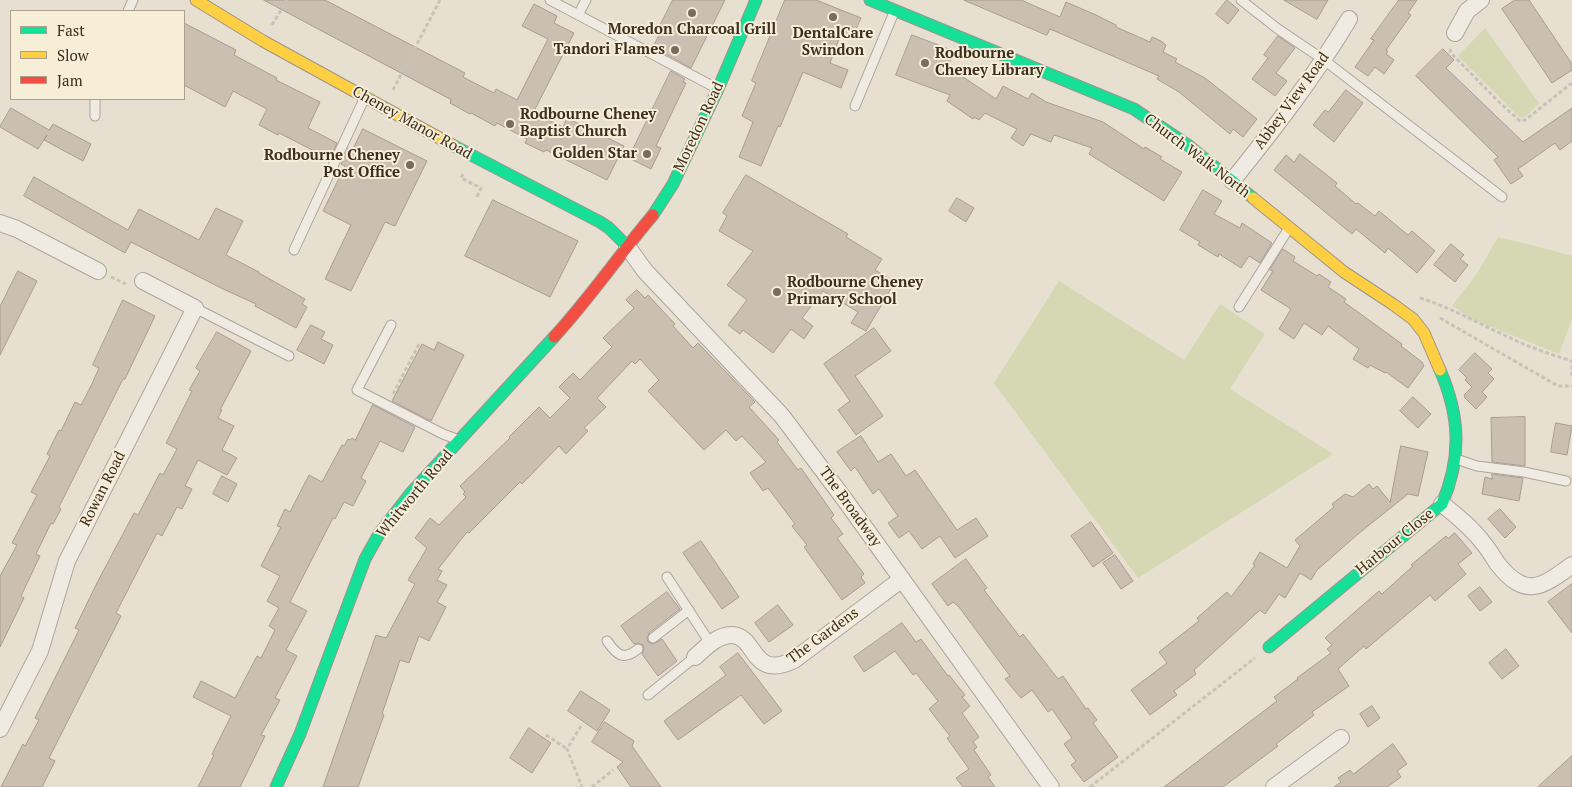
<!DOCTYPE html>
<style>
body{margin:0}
#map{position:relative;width:1572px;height:787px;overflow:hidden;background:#e7e0d1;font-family:"PT Serif",serif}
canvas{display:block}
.legend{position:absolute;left:10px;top:10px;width:175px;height:90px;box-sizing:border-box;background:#f7eed8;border:1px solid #ada18e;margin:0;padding:6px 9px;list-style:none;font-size:15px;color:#3d2e20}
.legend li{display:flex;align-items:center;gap:10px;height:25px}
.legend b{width:25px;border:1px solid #ada18e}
</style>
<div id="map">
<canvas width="1572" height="787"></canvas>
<ul class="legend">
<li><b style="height:6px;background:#16e098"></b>Fast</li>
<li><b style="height:6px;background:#ffcf43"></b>Slow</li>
<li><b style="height:6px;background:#f24e42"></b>Jam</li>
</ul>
</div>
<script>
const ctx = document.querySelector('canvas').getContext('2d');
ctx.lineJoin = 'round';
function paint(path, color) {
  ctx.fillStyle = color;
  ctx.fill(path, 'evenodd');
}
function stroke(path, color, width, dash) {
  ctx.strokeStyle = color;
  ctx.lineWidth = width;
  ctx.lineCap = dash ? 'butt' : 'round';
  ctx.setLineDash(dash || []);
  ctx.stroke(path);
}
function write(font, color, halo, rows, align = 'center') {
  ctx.font = font + ' "PT Serif",serif';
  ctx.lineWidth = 4;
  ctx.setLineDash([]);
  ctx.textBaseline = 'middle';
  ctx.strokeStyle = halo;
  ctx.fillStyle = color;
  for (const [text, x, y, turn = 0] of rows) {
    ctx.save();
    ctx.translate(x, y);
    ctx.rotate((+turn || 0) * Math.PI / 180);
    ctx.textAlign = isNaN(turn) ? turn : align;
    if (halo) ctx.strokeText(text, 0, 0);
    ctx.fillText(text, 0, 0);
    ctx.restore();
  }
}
paint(new Path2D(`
 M1485,28L1539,103L1526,116L1521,118L1517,115L1458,56Z
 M1498,237L1543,248L1572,256V319L1559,354L1472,319L1452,306L1476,275Z
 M1059,281L1184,360L1220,304L1265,334L1230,389L1333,454L1138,578L994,383Z`), '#d6d7b3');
const building = new Path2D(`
 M264,0H325L465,73L463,77L494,93L496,89L517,100L548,39L522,26L534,4L557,16L554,23L574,33L533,113L563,127L567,118L624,146L607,180L546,150L544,152L525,143L527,139L497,123L495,126L471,113L470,114L450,103L451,100Z
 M673,0H725L691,68L653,47L660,33L657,32Z
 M785,0H816L861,18L853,36L842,31L830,63L848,70L841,88L803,72L780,127L778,126L761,166L739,157L753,122L742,116L756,83L752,81Z
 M964,0H1021L1060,17L1066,2L1096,15L1116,25V27L1150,42L1152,37L1161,41L1166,45L1163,52L1177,59L1175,62L1205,78L1257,119L1243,137L1233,129L1230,134L1179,92L1157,79L1159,76L1050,29L1047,35Z
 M1227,0L1239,10L1228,24L1216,14Z
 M1284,0H1328L1317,19Z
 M1399,0H1417L1408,13L1411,15L1386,50L1388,51L1386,54L1394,60L1384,74L1375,67L1368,76L1355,67L1374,40L1371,39Z
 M1515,0H1529L1572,64V70L1552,83L1502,9Z
 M184,23L236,50L234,55L277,78L276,80L320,102L308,128L337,143L330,159L279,133L278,135L259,125L267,109L233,91L225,107L184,85Z
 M912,35L954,51L948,67L996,99L1003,86L1028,99L1032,93L1046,102L1103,122L1144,149L1145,147L1162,157L1160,159L1182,172L1164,201L1089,154L1092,148L1054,135L1051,142L1031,134L1023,146L1011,138L1017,129L985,113L979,120L974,117L973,119L947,101L950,95L896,75Z
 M1278,36L1295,48L1276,73L1287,81L1275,96L1252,79L1268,58L1264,55Z
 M1443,49L1454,60L1446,68L1523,142L1572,108V141L1560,150L1555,143L1518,169L1523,176L1511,184L1494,160L1498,157L1416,76Z
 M671,71L685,79L683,82L686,83L656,146L661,148L651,169L629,158Z
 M1346,90L1363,103L1334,142L1313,125L1325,110L1328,112Z
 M11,108L49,130L53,124L91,144L83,161L44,140L47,135L38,149L0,127Z
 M363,129L427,161L395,226L385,222L351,291L325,279L351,225L323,211L345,166L341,164L348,148L352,150Z
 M1300,154L1337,183L1335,186L1356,204L1358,203L1375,216L1379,211L1408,235L1412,231L1435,251L1417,273L1388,248L1385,253L1356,229L1352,234L1274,170L1286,155L1294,162Z
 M746,175L848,234L846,237L882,259L875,270L895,282L866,331L851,323L858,312L823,291L802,318L813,326L804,339L791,329L773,353L743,330L740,334L728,325L747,300L727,285L753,251L719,231L727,216L723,213Z
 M34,177L128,230L139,209L199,240L216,208L243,221L226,255L259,272V273L305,299L302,304L307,307L296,328L255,306L256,304L221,288L131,242L125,253L24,196Z
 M1203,190L1222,201L1214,214L1240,228L1242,223L1272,243L1260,263L1249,256L1241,268L1219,254L1218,257L1198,245L1200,242L1180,230Z
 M957,198L974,208L966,222L949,211Z
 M493,200L578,241L550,297L465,256Z
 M1451,244L1464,255L1460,259L1468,265L1455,282L1434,265Z
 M1283,249L1295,257L1293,261L1317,276L1319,274L1331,282L1328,287L1346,299L1344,302L1402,344L1401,346L1422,362L1424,366L1408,388L1386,372L1385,373L1370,365L1368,368L1353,359L1359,349L1328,326L1322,335L1304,323L1294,339L1279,329L1291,309L1261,290L1273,271L1270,270Z
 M18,271L37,281L0,355V307Z
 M637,290L645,298L648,295L675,324L673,326L693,348L698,343L755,402L749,407L779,440L777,442L798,470L801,468L834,515L831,518L843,534L837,538L864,574L861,577L865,583L842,600L804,547L807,545L792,526L795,524L768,488L763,491L750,473L766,462L742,436L736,441L726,430L704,450L648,391L659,380L640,359L635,364L632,361L597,398L606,407L584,428L588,431L566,454L559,446L522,484L520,482L469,533L467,532L438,569L442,571L437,580L447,585L437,602L446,607L429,641L419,636L409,663L400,660L382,714L384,715L358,787H323L376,635L386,638L415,584L408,580L427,548L415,538L430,518L439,525L466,497L463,494L465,492L460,486L510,438L509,437L539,407L550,418L570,398L559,387L573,373L580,380L612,347L603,338L634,308L626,300Z
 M123,300L155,316L125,379H123L59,507L61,509L53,524L51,523L36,554L40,556L21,596L24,598L0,647V576L17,545L12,543L37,495L31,492L50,456L47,454L59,430L61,431L75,402L81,405L91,386L99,368L93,365Z
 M311,325L325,332L321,339L333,345L324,364L297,350Z
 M874,328L891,351L855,376L883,416L856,435L838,410L850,401L824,364Z
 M217,332L251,351L220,410H222L218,418L234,426L222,450L237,458L227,475L198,460L185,486L192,489L182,509L177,507L162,536L157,533L116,613L121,616L49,758L55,761L42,787H1L23,744L25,746L39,720L35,718L79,630L75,628L98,581L134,513L138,515L160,473L163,475L177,449L166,443L192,391L189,390L200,371L196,368Z
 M438,342L464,355L431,421L392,401L422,344L434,350Z
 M1475,353L1492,369L1488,373L1494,379L1482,392L1487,397L1476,409L1465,398L1464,395L1472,387L1465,380L1467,378L1459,370Z
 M1413,397L1431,414L1418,428L1400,411Z
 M373,405L415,427L403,452L380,441L361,478L366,481L353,506L344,502L335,519L333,518L290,602L307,611L286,650L297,656L275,698L280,700L261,735L265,736L240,787H198L214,755L212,754L231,716L193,697L201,681L235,698L257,656L261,658L275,630L269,626L279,608L267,601L280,576L261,566L281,527L277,526L285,509L290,512L309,475L322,482L342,445L344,446L348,439L350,440L352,438L355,440Z
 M1525,417V466L1492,462L1491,418Z
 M1556,423L1572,426L1567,455L1551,452Z
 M861,436L878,462L891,454L906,476L915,470L957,530L976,518L988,536L955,558L940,536L922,549L909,531L899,538L888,523L898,516L879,489L873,494L855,467L851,471L837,452Z
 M1401,446L1428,452L1418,496L1408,494L1358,534L1317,570L1311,580L1300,573L1285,598L1279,594L1265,614L1260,610L1194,670L1196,674L1174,691L1177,695L1150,715L1131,690L1167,663L1159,652L1199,621L1197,618L1227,592L1231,597L1255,565L1253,564L1260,552L1287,568L1300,546L1295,540L1334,507L1332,504L1345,494L1353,497L1369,484L1373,489L1377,486L1390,502Z
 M1492,474L1523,478L1519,501L1482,494L1485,477L1492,479Z
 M222,476L237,484L228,502L213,494Z
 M1500,509L1516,527L1505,538L1488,519Z
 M1091,522L1113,553L1093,567L1071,536Z
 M1455,533L1472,553L1458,564L1466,574L1435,601L1430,595L1366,649L1364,646L1338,669L1349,686L1312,712L1314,715L1276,744L1278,746L1223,787H1164L1277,701L1274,697L1298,679L1297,678L1331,653L1327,649L1332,645L1325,638L1379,591L1382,594L1413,566L1411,565L1446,536L1448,538Z
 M701,541L739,597L722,609L683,553Z
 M1115,555L1133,581L1121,589L1103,563Z
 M966,559L987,588L984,590L1020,637L1023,634L1058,679L1063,676L1086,709L1088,708L1097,720L1093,723L1118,757L1084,782L1071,765L1076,761L1064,744L1072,738L1052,709L1048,712L1032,690L1021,698L1005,679L1010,676L959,607L953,602L948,606L932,584Z
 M1572,584V633L1548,602Z
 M1480,587L1492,602L1480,611L1468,596Z
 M667,592L680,609L649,633L647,639L648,642L653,644L662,639L677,661L658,676L642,654L644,649L643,645L638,643L634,644L621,626Z
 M778,605L793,625L769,642L755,623Z
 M902,623L916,642L921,639L948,676L949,675L965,695L962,697L970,706L962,713L979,737L973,742L977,747L974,750L991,775L988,777L995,787H963L956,778L969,769L947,738L950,736L929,709L938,701L916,673L913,675L895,651L864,672L854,657Z
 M1506,649L1519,666L1502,679L1489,663Z
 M738,653L782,711L764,724L741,695L678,740L664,721L726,675L720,667Z
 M581,691L610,710L597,731L568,711Z
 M1372,706L1380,718L1368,727L1360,714Z
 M605,722L634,741L632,746L661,787H631L617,767L623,762L592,742Z
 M529,728L551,743L532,773L510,758Z
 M1393,744L1407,764L1397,771L1401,777L1387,787H1334L1341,782L1338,778L1350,770L1353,774Z
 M1572,756V787H1538Z`);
paint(building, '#cbbfb2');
stroke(building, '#a89c90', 1);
const lane = new Path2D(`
 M550,0L718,89
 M1241,0L1278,29L1324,60L1502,197
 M128,11L133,0
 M578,15L586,0
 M95,99V116
 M855,106L895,10
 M294,250L365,97
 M1239,307L1289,228
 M195,308L289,356
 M391,325L357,390L443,434L459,440
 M1456,459L1477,466L1524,472L1566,481
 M667,577L710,643
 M653,638L689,610
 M607,641C617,655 623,661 638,649
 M648,695L695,657`);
const street = new Path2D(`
 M1455,33L1467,11L1481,0
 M1232,181C1274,129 1315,76 1349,19
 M0,223L17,229L98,271
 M627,246L645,271L782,416L845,500L1051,787
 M1442,504C1457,516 1472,528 1484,544C1489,550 1493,557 1497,563C1525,599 1541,588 1572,565
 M695,657C705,648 717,635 732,635C757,636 751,681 794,660L902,579
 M0,729L40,651L67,561L195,308L143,281
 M1274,787L1341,738`);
const fast = new Path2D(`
 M870,0L1134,109L1189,146L1253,198
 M454,146L600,222L609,228L627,246
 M653,215L673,184L718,89L756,0
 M1269,647L1442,504C1462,457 1460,416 1440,370
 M276,787L300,734L365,559L379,534L410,494L554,337`);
const slow = new Path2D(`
 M196,0L263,41L454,146
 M1253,198L1344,272L1394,305L1413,319L1424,333L1440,370`);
const jam = new Path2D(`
 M554,337C590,298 619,255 653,215`);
stroke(lane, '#ada599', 11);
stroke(street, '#ada599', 18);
stroke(fast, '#9c958a', 13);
stroke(slow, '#9c958a', 13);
stroke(jam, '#9c958a', 13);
stroke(new Path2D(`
 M272,25L287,0
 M1451,49L1450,52L1498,101L1520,121L1525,120L1572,83
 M393,90L440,0
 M463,174L461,178L481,188L477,197
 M111,277L126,284
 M1420,298C1449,307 1476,322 1504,335C1526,346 1549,354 1572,361V376
 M1440,318L1558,386H1572
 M393,394L419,344
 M581,726L567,749L582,787
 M546,735L567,749
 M592,787L613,770
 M1090,787L1255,658`), '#c8c2b9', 3, [4, 2.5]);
stroke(lane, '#efebe3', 9);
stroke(street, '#efebe3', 16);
stroke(fast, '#16e098', 11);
stroke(slow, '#ffcf43', 11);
stroke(jam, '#f24e42', 11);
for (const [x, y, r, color] of [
 [692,13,5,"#786c5e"],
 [833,17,5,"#786c5e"],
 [675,50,5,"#786c5e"],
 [925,63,5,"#786c5e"],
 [510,124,5,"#786c5e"],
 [647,154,5,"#786c5e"],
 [410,165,5,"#786c5e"],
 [777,292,5,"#786c5e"]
]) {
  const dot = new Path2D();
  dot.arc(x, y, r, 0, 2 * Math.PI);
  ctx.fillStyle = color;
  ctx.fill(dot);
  stroke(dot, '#f7eed8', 2);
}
write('bold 15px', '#3d2e20', '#f7eed8', [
 ["Moredon Charcoal Grill",692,30,"center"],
 ["DentalCare",833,34,"center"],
 ["Swindon",833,51,"center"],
 ["Tandori Flames",665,50],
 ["Rodbourne",935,54,"left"],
 ["Cheney Library",935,71,"left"],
 ["Rodbourne Cheney",520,115,"left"],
 ["Baptist Church",520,132,"left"],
 ["Golden Star",637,154],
 ["Rodbourne Cheney",400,156],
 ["Post Office",400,173],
 ["Rodbourne Cheney",787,283,"left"],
 ["Primary School",787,300,"left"]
], 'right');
write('15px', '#3d2e20', '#f7eed8', [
 ["Abbey View Road",1292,101,-54],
 ["Cheney Manor Road",412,123,29],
 ["Moredon Road",699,127,-65],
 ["Church Walk North",1197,156,37],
 ["Rowan Road",103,489,-63],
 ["Whitworth Road",415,494,-50],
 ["The Broadway",850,507,54],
 ["Harbour Close",1395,542,-39],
 ["The Gardens",823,636,-36]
]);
</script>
